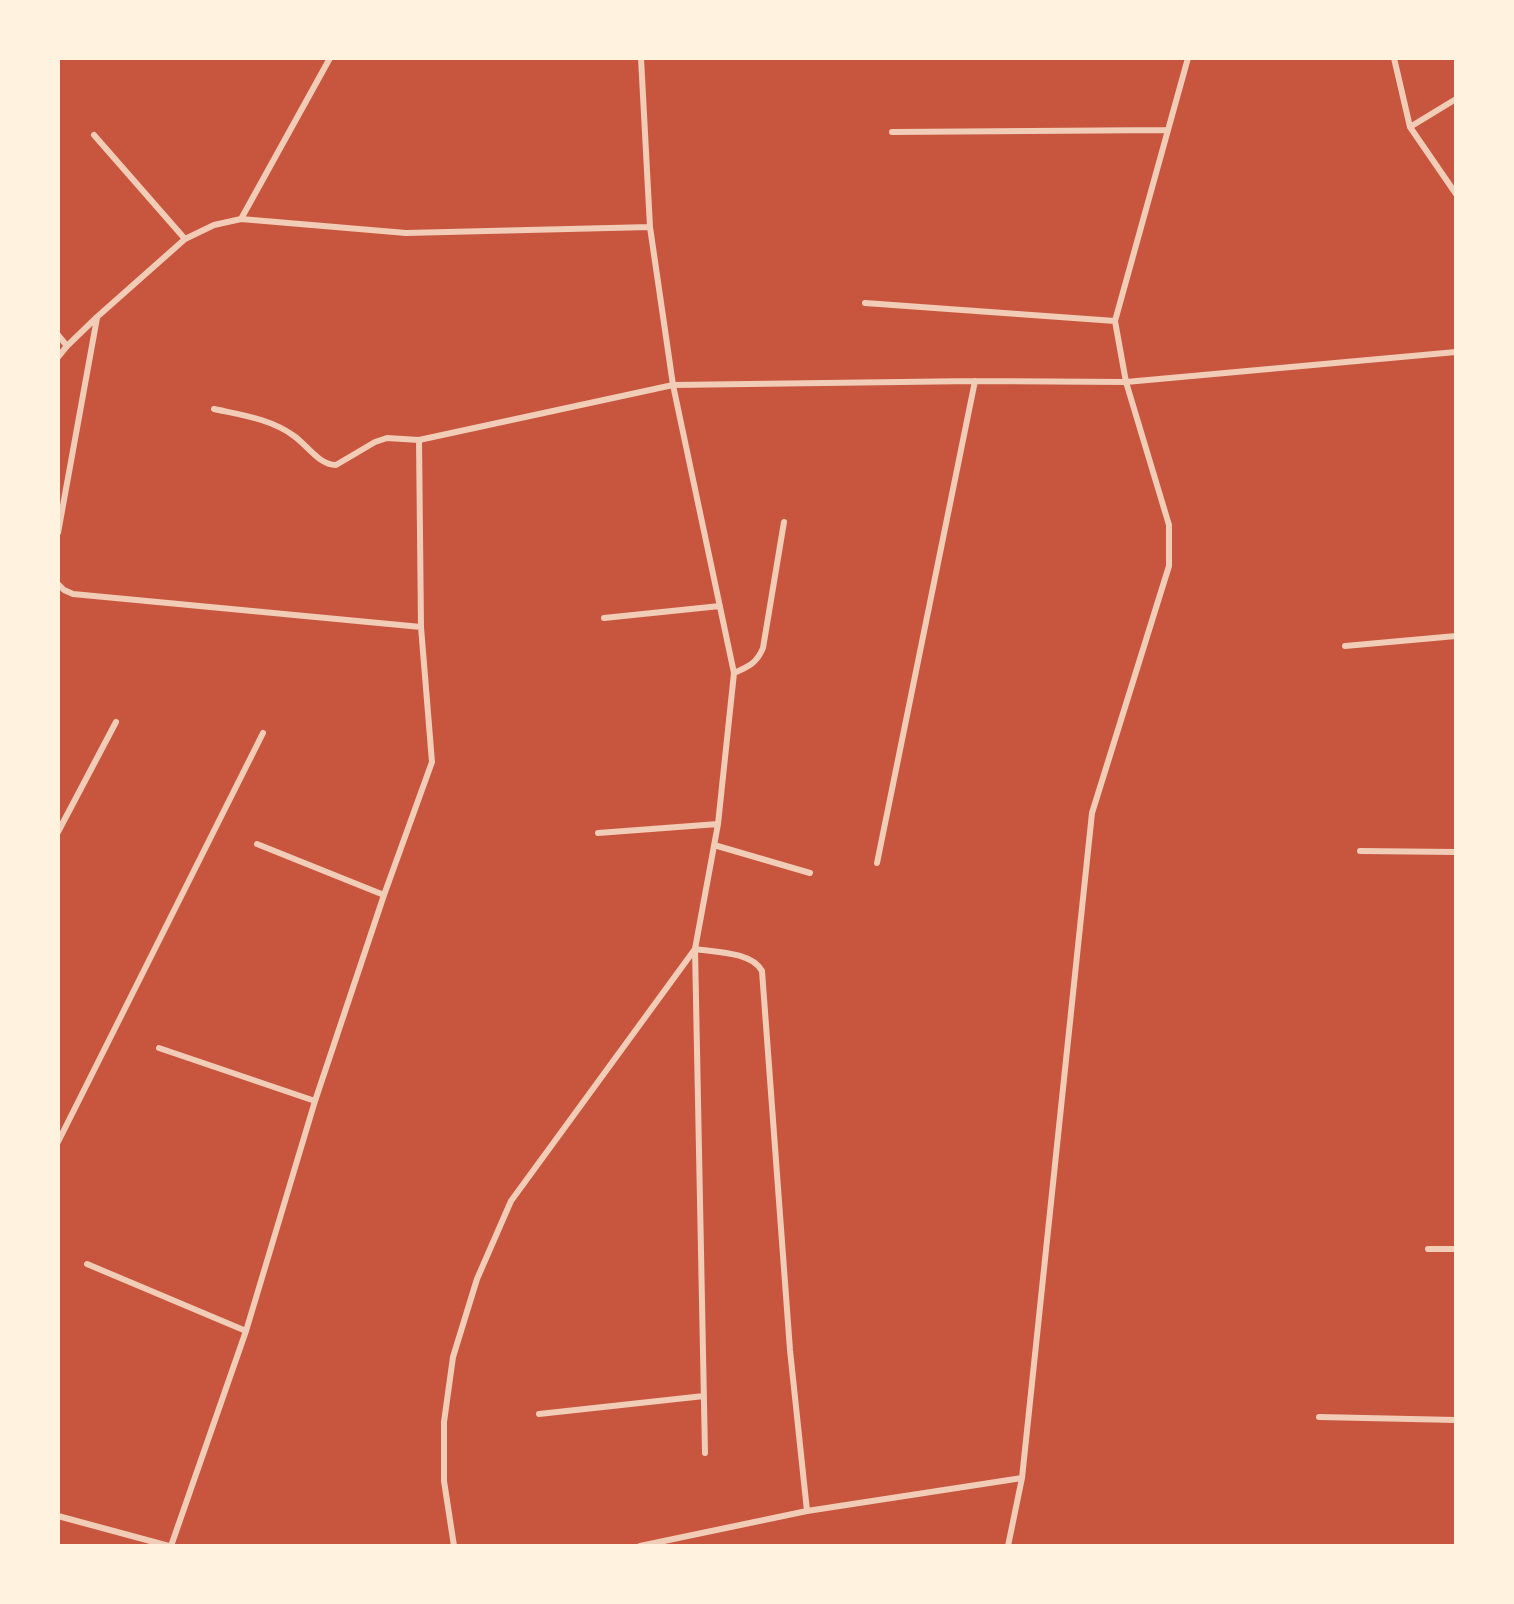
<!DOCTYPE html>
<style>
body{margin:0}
#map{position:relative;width:1514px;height:1604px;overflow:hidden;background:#c8553d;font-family:Montserrat,sans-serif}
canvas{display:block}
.frame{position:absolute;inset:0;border:60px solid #fff3e0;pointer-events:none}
</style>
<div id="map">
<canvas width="1514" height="1604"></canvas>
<div class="frame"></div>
</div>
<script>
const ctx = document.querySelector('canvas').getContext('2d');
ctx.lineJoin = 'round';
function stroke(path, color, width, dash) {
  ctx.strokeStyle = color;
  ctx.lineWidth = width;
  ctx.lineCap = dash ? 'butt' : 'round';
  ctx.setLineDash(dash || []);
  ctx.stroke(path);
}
stroke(new Path2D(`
 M1394,58L1410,127L1456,194
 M1410,127L1456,99
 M892,132L1168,130
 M94,135L185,239
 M241,219L406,233L650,227
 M865,303L1115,321
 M58,335L67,346
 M58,357L67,346L97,317L185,239L214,225L241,219L330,58
 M214,409C242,415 271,419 294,436C307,445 319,465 336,465L375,442L387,438L419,440L673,385L975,381L1126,382L1456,352
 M58,533L97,318
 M58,584L64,590L73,594L421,627
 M604,618L720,606
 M1345,646L1456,636
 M734,673C748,667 757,663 763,648L784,522
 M58,832L116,722
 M598,833L718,824
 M257,844L384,895
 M714,845L810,873
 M1360,851L1456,852
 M877,863L975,381
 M159,1048L315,1101
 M58,1142L263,733
 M1428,1249H1456
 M87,1264L246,1331
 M539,1414L704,1396
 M1319,1417L1456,1420
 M705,1453L695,949C715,952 752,952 762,971L790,1350L807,1511
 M58,1516L169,1546
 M171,1546L246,1331L315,1101L384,895L432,762L421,627L419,440
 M454,1546L444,1481V1422L453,1357L477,1279L511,1201L695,949L718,824L734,673L673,385L650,227L641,58
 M640,1546L807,1511L1022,1478
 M1008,1546L1022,1478L1092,813L1169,566V525L1126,382L1115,321L1188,58`), '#f1ccb7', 6);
</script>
